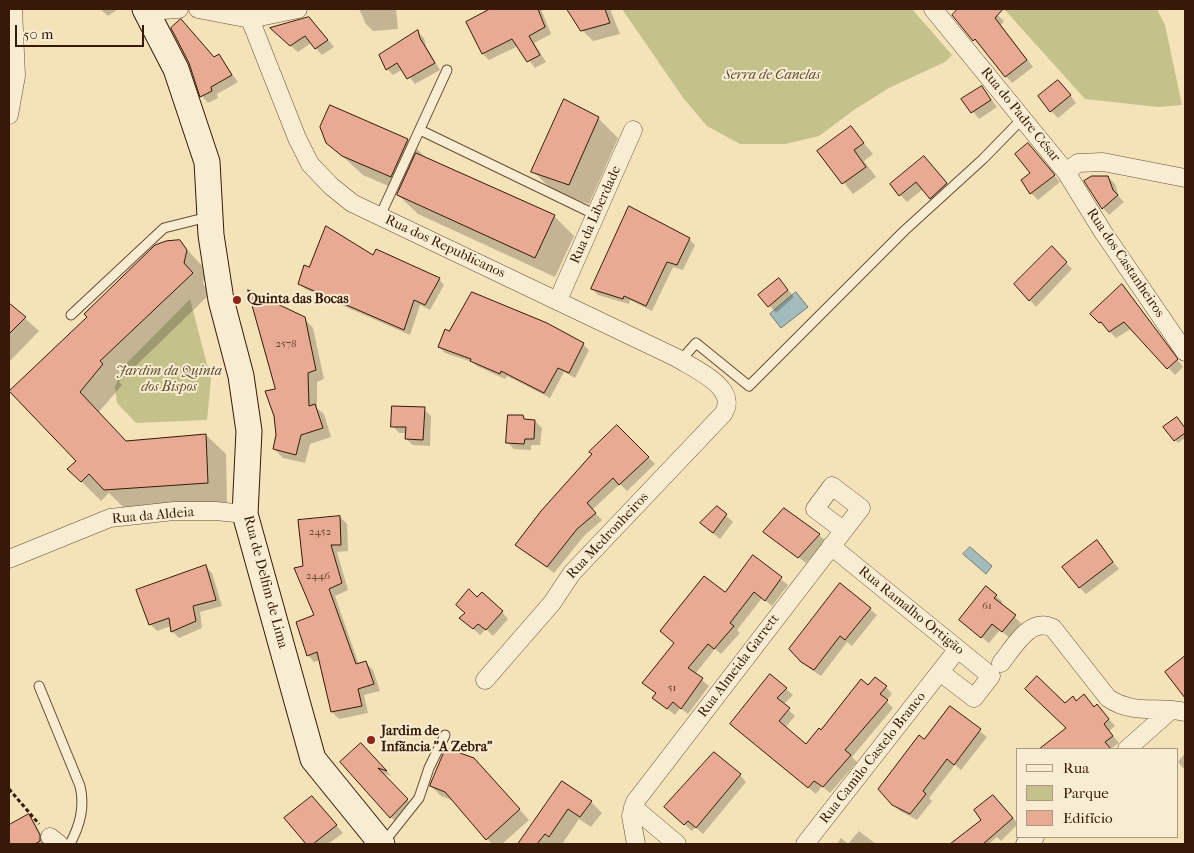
<!DOCTYPE html>
<meta charset="utf-8">
<style>
body{margin:0}
#map{position:relative;width:1194px;height:853px;overflow:hidden;background:#f4e3b9;font-family:"IM FELL French Canon",serif}
canvas{display:block}
.frame{position:absolute;inset:0;border:10px solid #361a07;pointer-events:none}
.legend{position:absolute;left:1016px;top:748px;width:162px;height:90px;box-sizing:border-box;background:#f8edd2;border:1px solid #aa9981;margin:0;padding:6px 9px;list-style:none;font-size:15px;color:#361a07}
.legend li{display:flex;align-items:center;gap:10px;height:25px}
.legend b{width:25px;border:1px solid #aa9981}
.scale{position:absolute;left:15px;top:25px;width:129px;height:22px;box-sizing:border-box;border:2px solid #361a07;border-top:0;padding-left:6px;font-size:15px;line-height:18px;white-space:nowrap;color:#361a07;-webkit-text-stroke:4px #f8edd2;paint-order:stroke}
</style>
<div id="map">
<canvas width="1194" height="853"></canvas>
<div class="frame"></div>
<ul class="legend">
<li><b style="height:6px;background:#f8edd2"></b>Rua</li>
<li><b style="height:14px;background:#c4c18a"></b>Parque</li>
<li><b style="height:14px;background:#e8aa93"></b>Edifício</li>
</ul>
<div class="scale">50 m</div>
</div>
<script>
const ctx = document.querySelector('canvas').getContext('2d');
ctx.lineJoin = 'round';
function paint(path, color) {
  ctx.fillStyle = color;
  ctx.fill(path, 'evenodd');
}
function stroke(path, color, width, dash) {
  ctx.strokeStyle = color;
  ctx.lineWidth = width;
  ctx.lineCap = dash ? 'butt' : 'round';
  ctx.setLineDash(dash || []);
  ctx.stroke(path);
}
function write(font, color, halo, rows, align = 'center') {
  ctx.font = font + ' "IM FELL French Canon",serif';
  ctx.lineWidth = 4;
  ctx.setLineDash([]);
  ctx.textBaseline = 'middle';
  ctx.strokeStyle = halo;
  ctx.fillStyle = color;
  for (const [text, x, y, turn = 0] of rows) {
    ctx.save();
    ctx.translate(x, y);
    ctx.rotate((+turn || 0) * Math.PI / 180);
    ctx.textAlign = isNaN(turn) ? turn : align;
    if (halo) ctx.strokeText(text, 0, 0);
    ctx.fillText(text, 0, 0);
    ctx.restore();
  }
}
paint(new Path2D(`
 M622,9H912L952,55L945,62L889,88L854,110L819,136L785,144H740L707,126L684,99Z
 M1004,9H1157L1165,25L1182,105L1158,107L1085,99Z
 M190,299L211,380L207,420L136,423L117,403L115,387L123,367Z`), '#c4c18a');
const water = new Path2D(`
 M796,292L808,307L781,328L770,314Z
 M970,547L992,566L986,574L963,554Z`);
paint(water, '#a2bbbb');
stroke(water, '#777b73', 1);
paint(new Path2D(`
 M100,9H118L108,16Z
 M359,9H396L398,29L373,31L366,24Z
 M492,9H541L551,34L534,43L546,62L535,68L518,46L489,60L483,54L467,22Z
 M568,9H610L620,34L593,41L582,30Z
 M960,9H991L1004,21L1001,25L1033,67L1012,83L954,16Z
 M316,25L334,47L322,55L311,43L298,52L278,35Z
 M418,32L424,38L426,46L440,70L415,84L403,69L393,75L387,69Z
 M219,56L238,82L217,94L218,98L208,103L202,96L215,59Z
 M982,87L997,107L979,119L963,99Z
 M1065,88L1076,103L1058,118L1051,111Z
 M331,107L408,140L426,158L554,216L574,236L555,277L418,214L398,195L400,191L363,175L327,142Z
 M598,118L618,138L589,204L553,191L533,171Z
 M851,128L873,154L864,161L876,177L853,194L819,151Z
 M1028,144L1060,182L1038,200L1031,193Z
 M924,157L953,190L937,205L923,189L907,202L891,185Z
 M1108,177L1115,184L1119,197L1124,202L1109,215L1103,208Z
 M689,239L695,245L683,270L673,267L652,311L630,300L629,304L598,295L592,289Z
 M179,241L206,270L203,284L211,293L119,382L122,385L98,413L126,442L206,435L226,454L227,502L125,509L109,493L101,501L69,469L78,461L11,391Z
 M1052,248L1072,269L1036,307L1016,284Z
 M373,257L439,279L444,285L430,310L420,305L410,335L305,289L300,283L310,269Z
 M785,286L794,297L776,313L760,295Z
 M1128,293L1183,367L1175,375L1132,328L1116,338L1092,314Z
 M9,304L39,331L9,362Z
 M304,318L313,328L324,379L317,382V408L324,414L331,437L310,444L305,463L283,458L274,449L277,435V390Z
 M583,344L589,350L575,378L564,372L550,398L507,376L505,379L477,366L472,362L445,353L439,347Z
 M424,409L431,416L430,446L413,445L406,439V433H399L393,426Z
 M522,417L526,420L535,421L542,428L540,445H531V450L514,449L507,442Z
 M1180,421L1185,429V438L1178,443L1165,427Z
 M617,426L655,464L627,491L620,484L592,510L602,520L584,536L554,573L517,544Z
 M717,508L733,522L720,539L709,530Z
 M340,517L347,524L348,551L337,552L348,590L335,596L359,665L366,663L373,670L380,691L364,695L368,713L339,719L332,712L320,660L314,662L308,655L316,616L304,567Z
 M765,532L819,535L826,541L806,563Z
 M1097,542L1119,569L1086,594L1080,588Z
 M753,557L788,585L772,606L762,598L737,630L740,633L721,654L715,649L695,674L709,686L688,714L680,708L675,715L661,704L657,694L644,683L675,643L725,594Z
 M205,566L212,573L222,606L200,612L202,628L179,638L172,631L171,626L157,631L150,624Z
 M996,596L1003,602L1001,605L1021,623L1010,638L1000,630L989,643L967,626Z
 M477,598L502,612L508,619L493,636L486,629L480,635L461,618Z
 M870,609L877,615L852,646L847,642L821,676L809,668L791,649Z
 M868,686L886,687L892,694L886,701L893,708L852,757L857,762L830,793L822,786L816,794L739,730L786,689L793,695L783,705L795,716L785,728L806,746Z
 M1084,695L1095,707L1097,705L1115,726L1109,731L1119,743L1110,749H1042L1067,728L1065,704L1077,702Z
 M950,707L987,737L961,770L955,765L929,798L932,801L917,820L900,811L893,804L924,741Z
 M368,751L391,776L382,773L414,807L397,823L391,817Z
 M1185,753V770L1178,762Z
 M484,770L529,820L502,844H492L454,801L441,796L431,786Z
 M740,775L746,782L703,834L695,827L692,831L673,814Z
 M563,783L591,802L602,813L591,827L579,819L562,844H519Z
 M1000,803L1018,824L1001,841L997,837L989,844H952L983,820Z
 M319,805L343,833L328,844H307L286,818Z
 M29,816L35,823L46,844H9V826Z
 M859,831L876,844H837L841,838L848,844Z`), '#0003');
const building = new Path2D(`
 M490,9H538L545,27L529,36L540,55L527,62L512,39L482,54L466,22Z
 M567,9H605L610,23L581,31Z
 M958,9H1003L995,18L1027,60L1005,77L975,39L973,41L952,15Z
 M309,17L328,40L315,49L305,36L290,46L270,28Z
 M181,19L214,57L219,54L232,75L211,87L212,91L200,97L189,63L171,28Z
 M418,30L420,38L435,63L407,79L397,63L386,70L379,55Z
 M1058,80L1071,95L1050,112L1038,96Z
 M982,86L991,100L971,113L961,99Z
 M564,99L599,117L569,185L531,172Z
 M330,105L408,139L391,177L342,156L326,143L320,127Z
 M851,126L864,143L854,150L866,167L842,184L817,151Z
 M1028,143L1055,175L1030,194L1021,180L1030,173L1015,154Z
 M416,153L555,215L535,258L397,195Z
 M924,156L947,183L930,199L916,182L899,196L890,184Z
 M1092,176H1108L1113,190L1118,195L1102,209L1084,181Z
 M629,206L690,238L677,265L667,262L646,306L624,296L623,299L591,289Z
 M326,226L373,255L376,249L440,278L425,305L414,300L404,330L298,284L304,265L309,267Z
 M180,240L187,250L184,263L193,273L100,361L103,364L80,392L126,441L206,434L208,483L104,490L89,474L81,482L67,469L76,461L9,391L87,317L84,314L155,245L166,241Z
 M1052,246L1067,262L1029,301L1014,284Z
 M779,278L788,290L768,307L758,295Z
 M1122,284L1178,359L1167,369L1124,322L1109,332L1101,322L1099,323L1090,314Z
 M248,290L305,317L316,370L308,373L309,406L315,404L323,428L301,435L296,455L273,449L276,435L274,416L265,391L275,389Z
 M472,292L547,323L584,343L569,373L558,368L544,393L501,371L500,374L470,361L471,359L438,347L445,329L449,331Z
 M9,303L26,317L9,334Z
 M392,406L425,407L423,440L405,439L406,427H391Z
 M508,415H523L524,419L535,420L534,439H525L524,444L506,443Z
 M1177,417L1185,428V433L1174,441L1163,427Z
 M617,425L649,457L619,485L613,478L587,503L596,513L577,529L547,567L515,545L541,511L592,454L589,452Z
 M717,506L727,514L713,533L700,523Z
 M784,508L820,534L798,558L763,532Z
 M340,516L341,545H331L342,583L329,589L356,664L366,661L374,684L358,689L362,706L331,712L317,652L307,656L296,622L314,615L294,568L303,566L298,520Z
 M1097,540L1113,562L1079,588L1062,567Z
 M753,555L782,577L765,601L754,592L730,623L734,626L714,649L708,644L688,668L703,678L681,709L673,702L667,709L652,698L656,693L642,683L674,643L660,631L704,576L725,592Z
 M206,565L216,600L193,606L196,621L171,632L169,618L149,625L136,590Z
 M840,583L871,608L845,640L840,636L814,670L801,662L789,649Z
 M986,586L997,595L994,598L1016,615L1002,632L992,624L981,638L959,620Z
 M469,589L477,597L482,592L503,611L486,630L478,624L473,629L459,618L465,613L456,605Z
 M1185,656V698L1165,672Z
 M770,674L787,688L777,698L790,708L779,721L806,744L819,728L821,730L861,679L868,685L875,677L887,686L880,694L888,700L845,750L851,755L823,787L814,781L808,788L730,724Z
 M1037,676L1065,703L1073,696L1076,701L1084,694L1094,707L1097,704L1109,719L1104,724L1113,736L1105,742L1111,749H1039L1066,728L1025,689Z
 M950,706L981,729L954,765L947,759L923,791L926,794L910,814L892,805L878,789L919,735L924,739Z
 M361,743L387,771L378,768L408,799L390,818L340,762Z
 M446,748L474,758L520,809L486,840L445,792L430,786Z
 M714,752L741,774L696,828L688,821L684,825L664,807Z
 M562,781L592,801L580,817L568,809L549,837L545,834L537,844H518Z
 M993,795L1013,818L983,844H950L981,820L974,810Z
 M312,796L337,825L313,844H306L284,818Z
 M29,814L40,835V841L35,844H9V825Z`);
paint(building, '#e8aa93');
stroke(building, '#361a07', 1);
const lane = new Path2D(`
 M420,130L596,215
 M380,216L447,70
 M71,315L164,228L208,217
 M681,360L696,343L749,386L904,231L983,159L1023,118
 M39,686L80,786C85,807 80,825 70,844
 M384,842L419,798L429,768L445,735`);
const street = new Path2D(`
 M198,9L250,19L298,9
 M933,9L1066,172L1103,232L1185,352
 M146,11L179,9
 M250,19L297,138L310,164L331,186L352,203L677,358C694,369 740,388 723,414L572,573L552,603L485,680
 M9,115L16,76L13,9
 M1066,172L1078,163L1103,162L1185,178
 M558,300L633,130
 M831,546L991,676L974,698L940,672
 M9,559L110,518L174,511H216L245,514
 M1001,663C1014,647 1030,616 1053,628L1108,698C1135,716 1157,705 1185,712
 M1127,749L1171,710
 M633,807L677,844
 M50,837L59,844
 M636,844L631,816L635,802L861,508L832,486L815,509L843,530
 M805,844L957,650
 M1025,844L1035,837`);
const secondary = new Path2D(`
 M145,9L176,69L207,162L211,235L221,300L241,376L249,431L245,514L313,759L382,844`);
stroke(lane, '#664c34', 11);
stroke(street, '#664c34', 19);
stroke(secondary, '#361a07', 27);
stroke(new Path2D(`
 M9,789L39,824`), '#361a07', 3, [4, 2.5]);
stroke(lane, '#f8edd2', 9);
stroke(street, '#f8edd2', 18);
stroke(secondary, '#f8edd2', 25);
for (const [x, y, r, color] of [
 [237,300,5,"#8f2418"],
 [371,740,5,"#8f2418"]
]) {
  const dot = new Path2D();
  dot.arc(x, y, r, 0, 2 * Math.PI);
  ctx.fillStyle = color;
  ctx.fill(dot);
  stroke(dot, '#f8edd2', 2);
}
write('11px', '#623e2a', null, [
 ["2578",286,344],
 ["2452",320,532],
 ["2446",318,576],
 ["61",987,606],
 ["51",672,688]
]);
write('italic 14px', '#614c2e', '#f8edd2', [
 ["Serra de Canelas",772,76],
 ["Jardim da Quinta",169,372],
 ["dos Bispos",169,388]
]);
write('14px', '#361a07', '#f8edd2', [
 ["Rua do Padre César",1020,115,51],
 ["Rua da Liberdade",596,215,-66],
 ["Rua dos Republicanos",445,247,25],
 ["Rua dos Castanheiros",1125,263,56],
 ["Rua da Aldeia",153,516,-5],
 ["Rua Medronheiros",608,536,-47],
 ["Rua de Delfim de Lima",265,582,75],
 ["Rua Ramalho Ortigão",911,611,39],
 ["Rua Almeida Garrett",739,666,-53],
 ["Rua Camilo Castelo Branco",873,758,-52]
]);
write('bold 14px', '#361a07', '#f8edd2', [
 ["Quinta das Bocas",247,300],
 ["Jardim de",381,732],
 ["Infãncia \"A Zebra\"",381,748]
], 'left');
</script>
